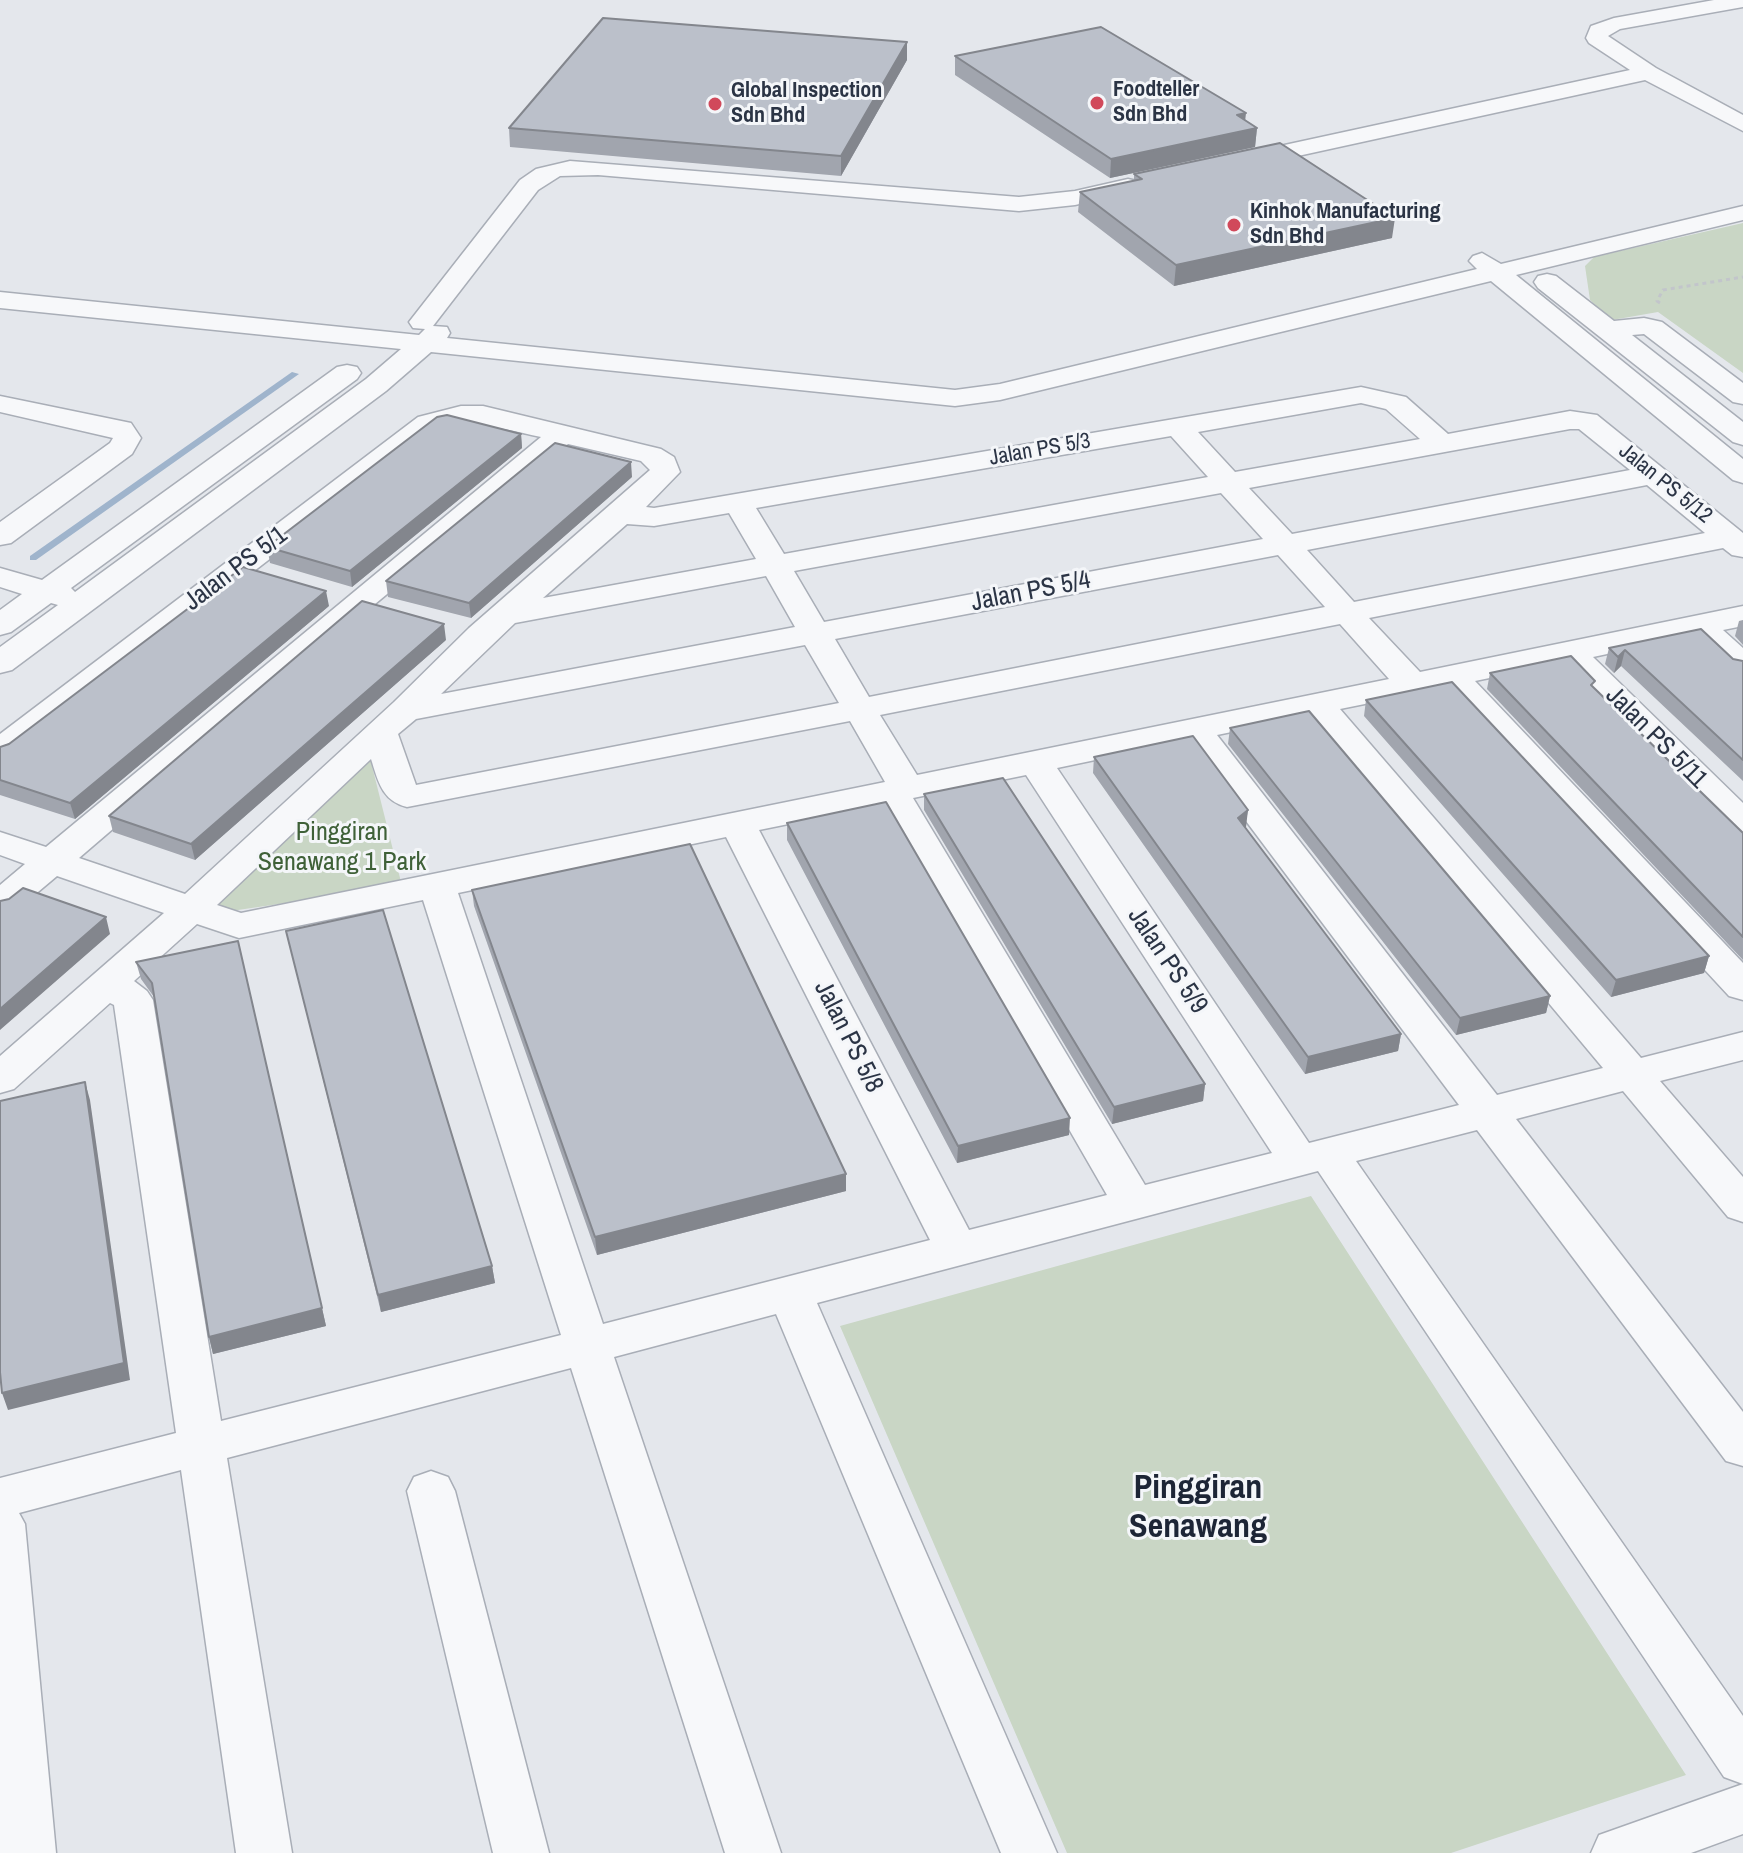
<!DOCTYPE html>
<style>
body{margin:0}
canvas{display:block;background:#e4e7ec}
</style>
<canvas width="1743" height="1853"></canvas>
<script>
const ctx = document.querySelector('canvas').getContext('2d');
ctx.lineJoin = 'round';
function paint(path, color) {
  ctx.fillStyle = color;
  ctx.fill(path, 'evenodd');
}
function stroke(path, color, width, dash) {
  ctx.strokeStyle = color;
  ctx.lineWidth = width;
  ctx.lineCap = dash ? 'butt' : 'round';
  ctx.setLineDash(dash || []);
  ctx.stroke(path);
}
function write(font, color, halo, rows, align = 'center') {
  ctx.font = font + ' "Archivo Narrow",sans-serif';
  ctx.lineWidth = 6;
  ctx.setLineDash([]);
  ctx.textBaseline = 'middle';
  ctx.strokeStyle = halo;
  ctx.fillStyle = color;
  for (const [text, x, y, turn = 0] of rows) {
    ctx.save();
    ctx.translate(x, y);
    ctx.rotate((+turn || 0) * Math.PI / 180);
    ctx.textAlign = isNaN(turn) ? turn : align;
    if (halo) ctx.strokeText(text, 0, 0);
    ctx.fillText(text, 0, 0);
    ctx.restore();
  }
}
paint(new Path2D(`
 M1743,223V373L1658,312L1612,320L1590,300L1585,266L1594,257Z
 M370,758L402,886L231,911L215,904Z
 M1311,1196L1686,1775L1451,1853H1067L840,1326Z`), '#c9d6c5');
paint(new Path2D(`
 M292,372L299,374L36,560H30V556Z`), '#9fb4cc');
const minor = new Path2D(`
 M1714,0H1743V7L1620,29L1608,36L1656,68L1743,115V131L1645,80L1243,168L1235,166L1231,161L1235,156L1243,154L1630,70L1589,43L1586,38L1591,26L1614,18Z
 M570,161L1019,197L1075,191L1128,179L1137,181L1140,186L1137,191L1075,205L1019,211L598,175L560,176L538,190L433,326L447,327L450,333L447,338L955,390L1000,384L1477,269L1469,261L1473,256L1482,253L1501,264L1743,206V220L1516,275L1743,459V483L1733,480L1491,281L1000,400L955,406L431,352L386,391L12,670L0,673V647L58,605L51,603L11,632L0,635V610L22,594L0,587V568L42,580L337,367L347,365L357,367L361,373L357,379L71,588L75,592L366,379L401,349L0,308V292L419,335L425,329L413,328L409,322L520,180L536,169Z
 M1547,274L1556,276L1614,321L1644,318L1662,322L1743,383V404L1733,402L1644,334L1632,335L1743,422V445L1733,442L1538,288L1534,282L1538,276Z
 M1361,387L1406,397L1448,434L1570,411L1597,415L1743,533V557L1732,555L1723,548L1369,618L1420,672L1743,606V626L1723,630L1743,648V676L1731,673L1692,636L1593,657L1743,803V834L1730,831L1562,663L1475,681L1743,963V1000L1729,996L1444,688L1340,709L1641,1058L1743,1032V1060L1660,1081L1743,1177V1222L1728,1217L1623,1091L1516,1119L1743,1412V1466L1726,1461L1477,1130L1356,1161L1743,1716V1834L1691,1853H1591L1599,1835L1743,1784L1724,1777L1318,1171L817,1303L1057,1853H1001L776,1314L614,1357L781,1853H725L571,1368L227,1458L292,1853H236L181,1470L19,1513L25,1524L56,1853H0V1478L176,1433L114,1005L110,1003L14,1089L0,1093V1056L164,913L57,876L13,913L0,917V885L25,864L0,855V832L46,847L541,437C504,429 475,420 438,429L12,758L0,761V734L418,417L461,406H483L661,449L674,457L680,472L646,507L654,508ZM1361,403L1386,409L1420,439L1235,472L1198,432ZM1570,429H1579L1630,470L1292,534L1249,488ZM1171,436L1208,477L784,554L756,508ZM568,444L641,461L650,470L469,628L394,702L185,894L79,858L369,609ZM1647,485L1705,533L1354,602L1307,550ZM1221,493L1263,539L824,622L794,571ZM729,513L756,559L543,598L627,524L654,526ZM1278,555L1325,607L869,697L835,639ZM766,576L795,627L441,694L515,623ZM1340,624L1389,679L917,775L880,715ZM805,645L839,703L416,785L398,734L416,719ZM1309,716L1603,1068L1497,1095L1217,735ZM850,721L885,782L241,913L217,905L371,759C378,781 382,801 407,807ZM1186,741L1459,1105L1309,1143L1057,768ZM1026,775L1272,1153L1145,1185L913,798ZM882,805L1107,1195L969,1230L759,830ZM726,837L930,1240L603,1324L458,893ZM423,900L561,1335L221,1421L153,1000L147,991L134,981L197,924L239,938Z
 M0,396L131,423L141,438L132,454L11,543L0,545V522L110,443L113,438L0,412Z
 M431,1471L448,1477L455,1491L549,1853H493L407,1491L414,1477Z`);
stroke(minor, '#a9aeb7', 3);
stroke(new Path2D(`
 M1660,303L1657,301L1663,290L1743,277`), '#c2c5cb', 3, [4, 4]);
paint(minor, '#f7f8fa');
paint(new Path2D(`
 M955,56L1245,120L1257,128L1255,147L1110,178L955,75Z
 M907,60L841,176L510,147L509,128Z
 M1134,174L1392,238L1174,286L1078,212L1080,192L1134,181Z
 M521,434L522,448L352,587L270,563L267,547Z
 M632,477L471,618L388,597L386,581Z
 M329,606L75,819L0,795V747Z
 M1743,620V645L1735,636L1739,621Z
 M446,640L195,860L113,832L109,816Z
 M1609,648L1743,661V781L1621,666L1614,673L1605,664Z
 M1490,673L1594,688L1743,833V960L1487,689Z
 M1366,700L1709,956L1704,973L1611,997L1364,716Z
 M1230,728L1550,996L1546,1013L1456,1035L1228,744Z
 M1094,757L1248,810L1245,827L1401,1034L1398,1051L1305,1074L1093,773Z
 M924,794L1205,1084L1203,1101L1112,1124L924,810Z
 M787,823L1069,1135L957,1163L787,840Z
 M472,890L846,1191L597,1255L474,906Z
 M286,931L492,1266L495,1283L381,1312Z
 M238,941L326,1326L213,1354L209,1337L154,997L141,979L136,962Z`), '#a1a5ae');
paint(new Path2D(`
 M907,42V60L841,176V156Z
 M1246,113L1244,131L1257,128L1255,147L1110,178L1111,159L1237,115Z
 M1395,218L1392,238L1174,286L1176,265Z
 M521,434L522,448L352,587L350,571Z
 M631,462L632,477L471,618L469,603Z
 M326,591L329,606L75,819L70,803Z
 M444,624L446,640L195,860L191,844Z
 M1625,650L1621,666L1614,673L1618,657Z
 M1248,810L1246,827L1236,834L1238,818Z
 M106,917L110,934L0,1030V1009Z
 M1709,956L1704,973L1611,997L1616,980Z
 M1550,996L1546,1013L1456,1035L1460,1018Z
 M1401,1034L1398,1051L1305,1074L1308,1057Z
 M85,1082L90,1100L130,1380L8,1410L2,1393Z
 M1205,1084L1203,1101L1112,1124L1114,1107Z
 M1070,1118L1069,1135L957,1163L958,1146Z
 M846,1174V1191L597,1255L595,1237Z
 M492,1266L495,1283L381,1312L378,1295Z
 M322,1308L326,1326L213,1354L209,1337Z`), '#83868d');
const building = new Path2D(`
 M603,18L907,42L841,156L509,128Z
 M1101,27L1246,113L1237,115L1257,128L1111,159L955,56Z
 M1280,143L1395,218L1176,265L1080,192L1142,179L1134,174Z
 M447,415L521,434L350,571L267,547L437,417Z
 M555,443L631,462L469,603L386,581Z
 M243,567L326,591L70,803L0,780V747L9,744Z
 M362,601L444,624L191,844L109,816Z
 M1701,629L1733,659L1743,661V760L1625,650L1618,657L1609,648Z
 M1571,656L1595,681L1591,685L1743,833V937L1490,673Z
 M1452,682L1709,956L1616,980L1366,700Z
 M1309,711L1550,996L1460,1018L1230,728Z
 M1193,736L1248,810L1238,818L1401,1034L1308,1057L1094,757Z
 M1003,778L1205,1084L1114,1107L924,794Z
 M886,802L1070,1118L958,1146L787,823Z
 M690,844L846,1174L595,1237L472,890Z
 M23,888L106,917L0,1009V901L9,899Z
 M383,910L492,1266L378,1295L286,931Z
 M238,941L322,1308L209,1337L152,983L136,962Z
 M85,1082L124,1363L2,1393L0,1372V1101Z`);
paint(building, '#bbc0ca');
stroke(building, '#83868d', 2);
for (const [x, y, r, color] of [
 [1097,103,8,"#d1495b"],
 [715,104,8,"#d1495b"],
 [1234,225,8,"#d1495b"]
]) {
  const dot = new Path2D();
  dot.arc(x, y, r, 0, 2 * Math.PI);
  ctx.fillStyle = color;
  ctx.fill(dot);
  stroke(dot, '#f4f6f9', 3);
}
write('bold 22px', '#2b3445', '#f4f6f9', [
 ["Foodteller",1113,90],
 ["Sdn Bhd",1113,115],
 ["Global Inspection",731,91],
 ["Sdn Bhd",731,116],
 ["Kinhok Manufacturing",1250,212],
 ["Sdn Bhd",1250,237]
], 'left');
write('22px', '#2b3445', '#f4f6f9', [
 ["Jalan PS 5/3",1040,450,-10],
 ["Jalan PS 5/12",1665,484,39]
]);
write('26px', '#2b3445', '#f4f6f9', [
 ["Jalan PS 5/1",236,569,-37],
 ["Jalan PS 5/4",1031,592,-11],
 ["Jalan PS 5/11",1656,738,45],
 ["Jalan PS 5/9",1167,961,56],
 ["Jalan PS 5/8",848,1037,63]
]);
write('26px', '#3f6138', '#f4f6f9', [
 ["Pinggiran",342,833],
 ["Senawang 1 Park",342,863]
]);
write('bold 34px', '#1d2536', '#f4f6f9', [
 ["Pinggiran",1198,1489],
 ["Senawang",1198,1528]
]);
</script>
